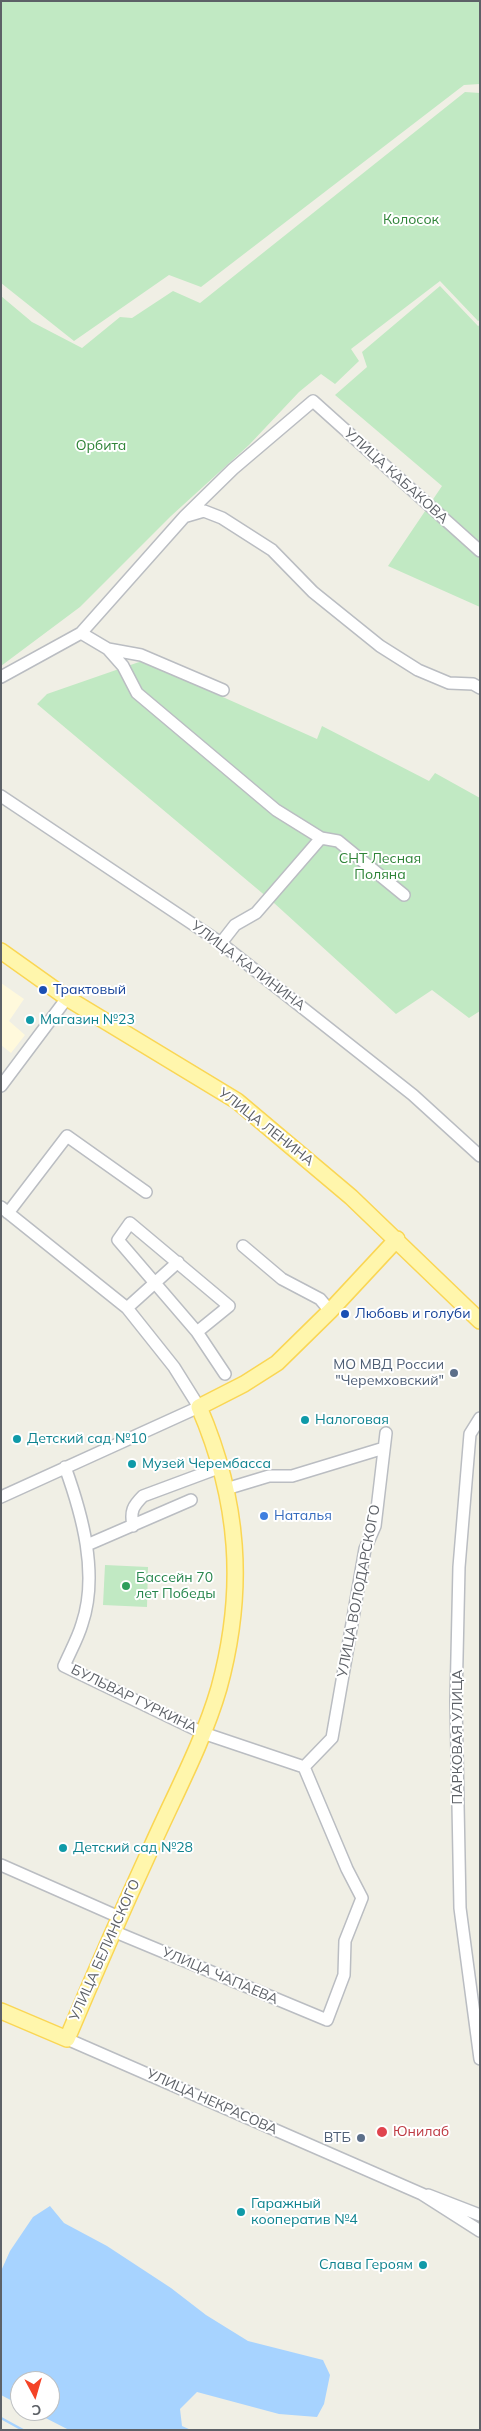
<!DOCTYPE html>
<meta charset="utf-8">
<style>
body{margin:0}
#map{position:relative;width:481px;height:2431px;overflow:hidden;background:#f0efe5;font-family:Mulish,sans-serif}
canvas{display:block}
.frame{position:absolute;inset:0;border:2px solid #5d6167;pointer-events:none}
.north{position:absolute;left:10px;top:2371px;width:50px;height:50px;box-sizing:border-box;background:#fff;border:1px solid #bec0c2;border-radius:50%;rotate:174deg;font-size:14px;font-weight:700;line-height:20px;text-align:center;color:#5d6167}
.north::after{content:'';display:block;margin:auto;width:18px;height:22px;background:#f44327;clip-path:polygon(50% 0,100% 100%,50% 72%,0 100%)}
</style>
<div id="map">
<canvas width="481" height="2431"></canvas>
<div class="frame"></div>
<div class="north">С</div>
</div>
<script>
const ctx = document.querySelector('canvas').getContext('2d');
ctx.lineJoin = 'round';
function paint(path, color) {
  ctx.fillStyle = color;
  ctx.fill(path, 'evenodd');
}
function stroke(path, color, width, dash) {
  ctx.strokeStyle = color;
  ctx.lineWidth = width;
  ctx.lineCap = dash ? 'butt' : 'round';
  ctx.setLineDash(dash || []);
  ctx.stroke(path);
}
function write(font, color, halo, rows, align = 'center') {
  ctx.font = font + ' Mulish,sans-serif';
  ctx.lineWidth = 4;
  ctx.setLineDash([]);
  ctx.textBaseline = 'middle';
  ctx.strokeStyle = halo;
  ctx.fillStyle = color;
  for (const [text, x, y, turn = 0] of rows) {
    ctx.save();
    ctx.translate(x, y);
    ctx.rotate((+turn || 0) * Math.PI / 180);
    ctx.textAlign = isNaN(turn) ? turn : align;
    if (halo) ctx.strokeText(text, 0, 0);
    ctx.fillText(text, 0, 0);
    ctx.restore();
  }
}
paint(new Path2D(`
 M1,983L24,999L9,1021L25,1035L11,1053L1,1045Z`), '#fff9dc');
paint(new Path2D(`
 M1,1H480V84L464,85L201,287L169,275L74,341L1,283Z
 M465,92L480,93V320L478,321L440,281L351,349L359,361L335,384L321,374L299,392L249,445L171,516L80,607L1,666V296L32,322L82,348L120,317L132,318L173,291L200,303Z
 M440,286L478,326L480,325V607L388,566L442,486L335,395L367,367L362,352Z
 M142,661L317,739L322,726L429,781L435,773L480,798V1011L469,1018L432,990L396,1014L274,903L37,704L47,694Z
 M105,1565L148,1567L147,1607L103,1605Z`), '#c1e9c3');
paint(new Path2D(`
 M50,2206L64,2223L107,2246L171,2288L206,2315L248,2341L323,2360L330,2375L324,2404L317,2417L279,2414L197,2392L180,2409L182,2426L191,2430H69L32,2411H50V2381H20V2405L1,2395V2271L10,2251L33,2217Z`), '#a7d3ff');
stroke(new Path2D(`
 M1,2418L23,2430`), '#a7d3ff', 2.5);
const minor = new Path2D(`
 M187,516L204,511L222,518L272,550L313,592L380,646L418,670L449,683L473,684L480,688
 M81,633L108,649L141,655L223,690
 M108,649L123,666L137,693L276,810L321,838
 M1,677L81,633L185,516L233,469L313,401L480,551
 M1,796L218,941L413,1095L480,1156
 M221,943L235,925L256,913L321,838L338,841L404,895
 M1,1086L67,998
 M1,1207L127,1308L174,1367L199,1407L1,1497
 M8,1213L67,1136L146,1192
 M243,1246L282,1279L320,1299L330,1311
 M127,1308L178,1262
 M197,1332L229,1306L130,1223L118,1240L197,1332L225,1374
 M480,1418L470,1434L459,1567L456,1701L460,1908L480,2059
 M65,1467C82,1514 99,1574 82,1624C78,1638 70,1652 64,1666L203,1733L304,1767L347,1869L362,1898L345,1941L344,1975L327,2020L113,1931
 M226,1489L269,1476H292L384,1448
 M133,1526C130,1511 133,1506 143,1496L221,1467
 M87,1545L191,1500
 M304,1767L332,1738L365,1549L375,1526L386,1433
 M1,1865L119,1917
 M67,2039L422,2194L480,2231
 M428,2195L480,2215`);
const major = new Path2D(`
 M1,951L67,998L237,1101L351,1197L480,1321
 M1,2011L67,2039C94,1975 122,1911 151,1848C174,1796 203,1743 219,1688C246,1589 239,1500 199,1407L244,1384L277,1363L330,1311L397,1239`);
stroke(minor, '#babdc2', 14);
stroke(major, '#fad654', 18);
stroke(minor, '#fff', 11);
stroke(major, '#fff6ac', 15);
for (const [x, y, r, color] of [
 [43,990,5,"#1a4fb4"],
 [30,1020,5,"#0f9aa8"],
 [345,1314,5,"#1a4fb4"],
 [454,1373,5,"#5c6f8a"],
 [305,1420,5,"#0f9aa8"],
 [17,1439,5,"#0f9aa8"],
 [132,1464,5,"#0f9aa8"],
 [264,1516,5,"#3f7fe0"],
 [126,1586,5,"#2e9e5b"],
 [63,1848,5,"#0f9aa8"],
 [382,2132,6,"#e0444e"],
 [361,2138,5,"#5c6f8a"],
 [241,2212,5,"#0f9aa8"],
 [423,2265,5,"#0f9aa8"]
]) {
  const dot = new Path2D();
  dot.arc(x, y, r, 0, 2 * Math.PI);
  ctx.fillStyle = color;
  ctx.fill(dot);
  stroke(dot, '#fff', 2);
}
write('14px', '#2f8438', '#fff', [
 ["Колосок",411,220],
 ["Орбита",101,446],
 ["СНТ Лесная",380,859],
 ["Поляна",380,875]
]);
write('14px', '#5d6167', '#fff', [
 ["УЛИЦА КАБАКОВА",396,476,42],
 ["УЛИЦА КАЛИНИНА",248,966,37],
 ["УЛИЦА ЛЕНИНА",266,1127,38],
 ["УЛИЦА ВОЛОДАРСКОГО",359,1591,-79],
 ["БУЛЬВАР ГУРКИНА",134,1699,26],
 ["ПАРКОВАЯ УЛИЦА",458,1737,-90],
 ["УЛИЦА БЕЛИНСКОГО",105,1950,-66],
 ["УЛИЦА ЧАПАЕВА",220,1976,23],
 ["УЛИЦА НЕКРАСОВА",212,2102,24]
]);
write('14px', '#164399', '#fff', [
 ["Трактовый",53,990],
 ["Любовь и голуби",355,1314]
], 'left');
write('14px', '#0d838f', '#fff', [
 ["Магазин №23",40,1020],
 ["Налоговая",315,1420],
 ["Детский сад №10",27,1439],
 ["Музей Черембасса",142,1464],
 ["Детский сад №28",73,1848],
 ["Гаражный",251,2204],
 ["кооператив №4",251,2220],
 ["Слава Героям",413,2265,"right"]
], 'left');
write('14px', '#4e5e75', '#fff', [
 ["МО МВД России",444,1365],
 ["\"Черемховский\"",444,1381],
 ["ВТБ",351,2138]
], 'right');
write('14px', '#366cbe', '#fff', [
 ["Наталья",274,1516]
], 'left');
write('14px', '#27864d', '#fff', [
 ["Бассейн 70",136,1578],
 ["лет Победы",136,1594]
], 'left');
write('14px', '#be3a42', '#fff', [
 ["Юнилаб",393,2132]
], 'left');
</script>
